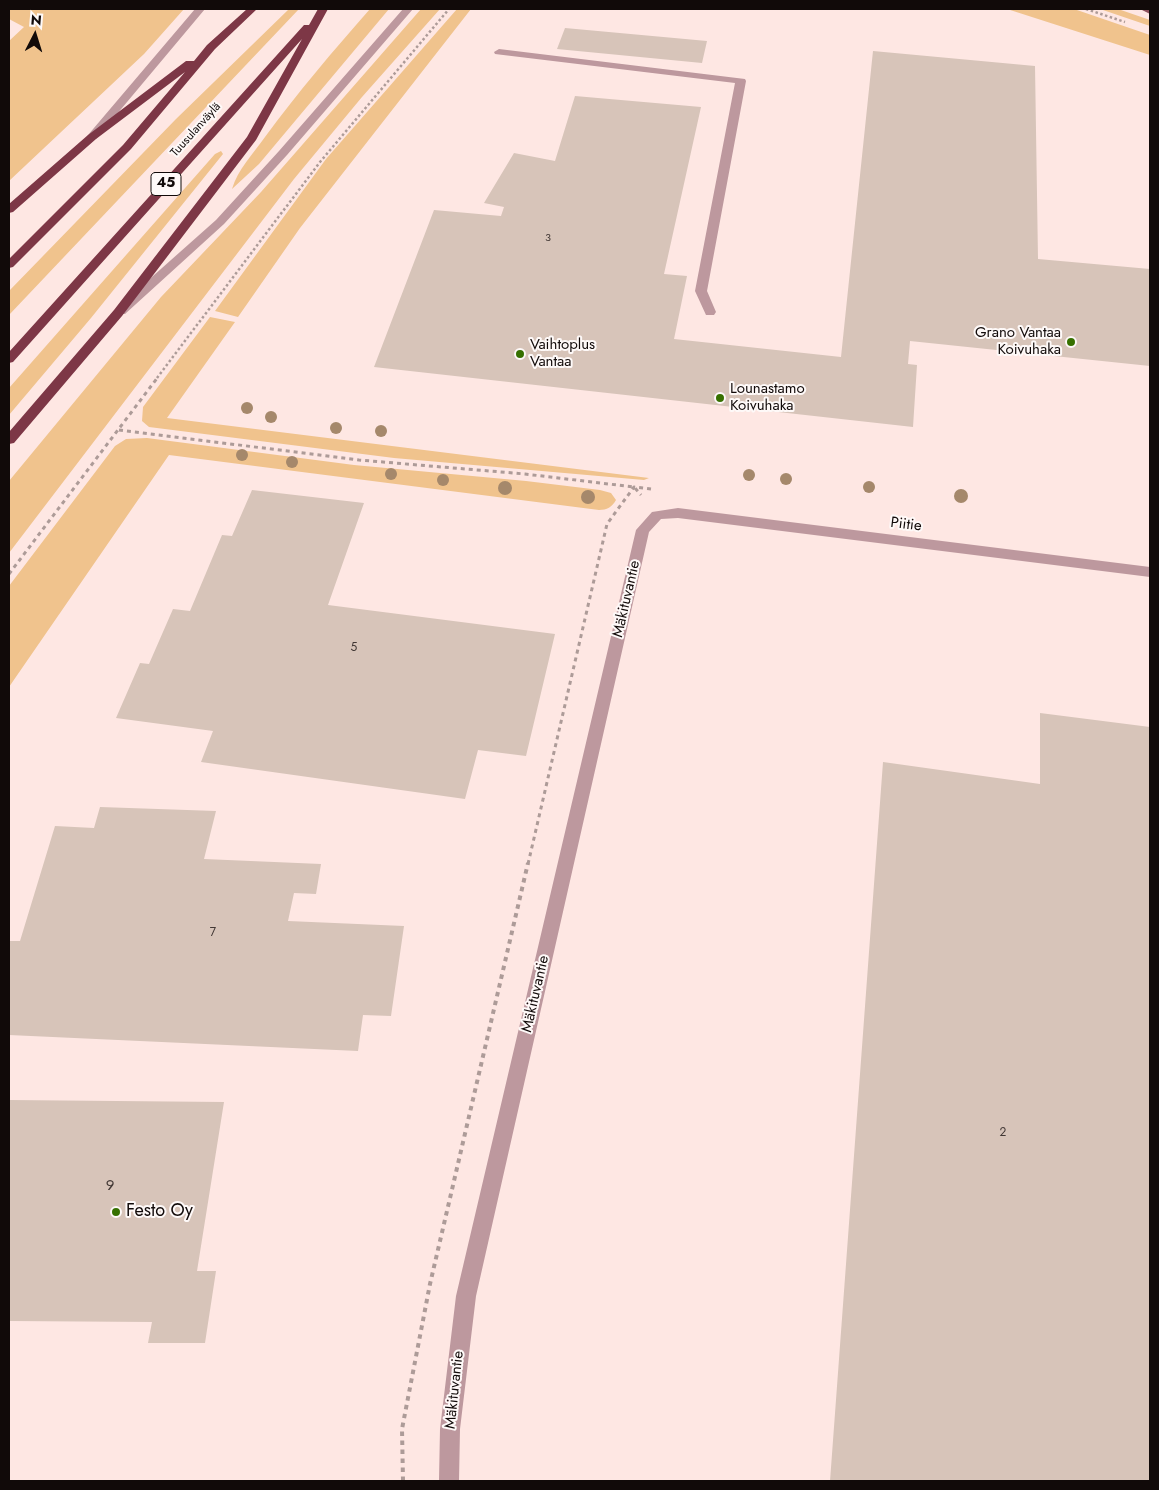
<!DOCTYPE html>
<meta charset="utf-8">
<style>
body{margin:0}
#map{position:relative;width:1159px;height:1490px;overflow:hidden;background:#fee7e3;font-family:Jost,sans-serif}
canvas{display:block}
.frame{position:absolute;inset:0;border:10px solid #110a09;pointer-events:none}
.north{position:absolute;left:10px;top:10px;width:50px;height:50px;-webkit-text-stroke:4px #fef9f8;paint-order:stroke;rotate:5deg;font-size:14px;font-weight:700;line-height:20px;text-align:center;color:#110a09}
.north::after{content:'';display:block;margin:auto;width:18px;height:22px;background:#110a09;clip-path:polygon(50% 0,100% 100%,50% 72%,0 100%)}
</style>
<div id="map">
<canvas width="1159" height="1490"></canvas>
<div class="frame"></div>
<div class="north">N</div>
</div>
<script>
const ctx = document.querySelector('canvas').getContext('2d');
ctx.lineJoin = 'round';
function paint(path, color) {
  ctx.fillStyle = color;
  ctx.fill(path, 'evenodd');
}
function stroke(path, color, width, dash) {
  ctx.strokeStyle = color;
  ctx.lineWidth = width;
  ctx.lineCap = dash ? 'butt' : 'round';
  ctx.setLineDash(dash || []);
  ctx.stroke(path);
}
function write(font, color, halo, rows, align = 'center') {
  ctx.font = font + ' Jost,sans-serif';
  ctx.lineWidth = 4;
  ctx.setLineDash([]);
  ctx.textBaseline = 'middle';
  ctx.strokeStyle = halo;
  ctx.fillStyle = color;
  for (const [text, x, y, turn = 0] of rows) {
    ctx.save();
    ctx.translate(x, y);
    ctx.rotate((+turn || 0) * Math.PI / 180);
    ctx.textAlign = isNaN(turn) ? turn : align;
    if (halo) ctx.strokeText(text, 0, 0);
    ctx.fillText(text, 0, 0);
    ctx.restore();
  }
}
paint(new Path2D(`
 M9,9H184L144,54L9,181V41L24,27L9,19Z
 M289,9H299L9,315V291L176,119Z
 M370,9H389L259,164L232,189C238,169 253,154 265,137C298,92 333,51 370,9Z
 M421,9H440L362,97L294,179L9,553V481L161,297L261,192Z
 M457,9H471L300,228L238,317L215,311L326,159Z
 M1007,9H1074L1150,35V55Z
 M1100,9H1118L1150,20V26Z
 M221,151L223,154L91,318L9,415V388L215,154Z
 M210,317L235,322L167,418L649,478L644,480L394,458L149,427L142,421L143,407Z
 M147,438L354,465L526,481L600,490L611,493L616,500C612,507 607,510 599,510L169,455L9,687V586L115,446L126,439Z`), '#f0c38d');
paint(new Path2D(`
 M565,28L707,41L702,63L557,49Z
 M873,51L1035,66L1038,259L1150,269V366L910,341L908,364L917,365L913,427L374,367L434,210L501,216L504,207L484,203L514,153L555,161L575,96L701,107L664,274L687,276L674,339L841,357Z
 M252,490L364,503L328,605L555,634L526,756L478,750L465,799L201,762L213,731L116,718L140,663L149,664L173,609L190,611L222,535L232,536Z
 M1040,713L1150,727V1481H830L883,762L1040,784Z
 M100,807L216,811L204,859L321,864L316,894L294,893L288,921L404,926L391,1016L363,1015L358,1051L9,1035V941H20L55,826L94,828Z
 M9,1100L224,1102L197,1271H216L205,1343H148L152,1322L9,1321Z`), '#d7c4b9');
stroke(new Path2D(`
 M1086,9L1125,22
 M157,378L320,162L449,9`), '#ad9b98', 2.5, [2.5, 2.5]);
stroke(new Path2D(`
 M119,430L359,460L525,474L634,487L641,495
 M9,574L158,377
 M528,864L607,524L634,487L651,489`), '#ad9b98', 3, [4, 4]);
stroke(new Path2D(`
 M403,1481L402,1429L430,1284L528,863`), '#ad9b98', 4, [4.5, 4.5]);
paint(new Path2D(`
 M195,9H205L96,139H88L87,137L88,135Z
 M403,9H413L287,155L224,224L125,314H117L115,311L117,308L216,220L279,151Z
 M499,49L745,79L746,81L707,291L716,312L714,315H706L695,291L735,83L495,54L494,52Z`), '#bd989e');
paint(new Path2D(`
 M678,508L1150,567V577L678,518L661,519L649,532L476,1296L460,1429L459,1481H439L440,1429L456,1296L636,530L652,512Z`), '#bd989e');
paint(new Path2D(`
 M1140,9H1150V14Z`), '#8f515d');
paint(new Path2D(`
 M247,9H257L215,49L131,149L13,267L9,268V259L123,145L185,72L96,139L13,212L9,213V204L88,135L186,61H194L207,45Z
 M318,9H328L256,140L122,316L14,443L9,444V432L114,310L247,137L302,39L13,362L9,363V352L304,25H309Z`), '#7d3746');
ctx.fillStyle = '#a5886b';
for (const [x, y, r] of [
 [247,408,6],
 [271,417,6],
 [336,428,6],
 [381,431,6],
 [242,455,6],
 [292,462,6],
 [391,474,6],
 [749,475,6],
 [786,479,6],
 [443,480,6],
 [869,487,6],
 [505,488,7],
 [961,496,7],
 [588,497,7]
]) {
  ctx.beginPath();
  ctx.arc(x, y, r, 0, 2 * Math.PI);
  ctx.fill();
}
for (const [x, y, r, color] of [
 [1071,342,5,"#367000"],
 [520,354,5,"#367000"],
 [720,398,5,"#367000"],
 [116,1212,5,"#367000"]
]) {
  const dot = new Path2D();
  dot.arc(x, y, r, 0, 2 * Math.PI);
  ctx.fillStyle = color;
  ctx.fill(dot);
  stroke(dot, '#fef9f8', 2);
}
write('11px', '#423835', null, [
 ["3",548,238]
]);
write('12px', '#110a09', '#fef9f8', [
 ["Tuusulanväylä",196,130,-48]
]);
write('12px', '#423835', null, [
 ["5",354,648],
 ["7",213,933],
 ["2",1003,1133]
]);
for (const [x, y, w] of [
 [166,184,30]
]) {
  const box = new Path2D();
  box.roundRect(x - w / 2, y - 11.5, w, 23, 4);
  ctx.fillStyle = '#fef9f8';
  ctx.fill(box);
  stroke(box, '#110a09', 1);
}
write('bold 14px', '#110a09', null, [
 ["45",166,184]
]);
write('15px', '#110a09', '#fef9f8', [
 ["Grano Vantaa",1061,333,"right"],
 ["Koivuhaka",1061,350,"right"],
 ["Vaihtoplus",530,345],
 ["Vantaa",530,362],
 ["Lounastamo",730,389],
 ["Koivuhaka",730,406]
], 'left');
write('15px', '#110a09', '#fef9f8', [
 ["Piitie",906,525,7],
 ["Mäkituvantie",627,599,-77],
 ["Mäkituvantie",536,994,-77],
 ["Mäkituvantie",455,1390,-84]
]);
write('15px', '#423835', null, [
 ["9",110,1186]
]);
write('18px', '#110a09', '#fef9f8', [
 ["Festo Oy",126,1212]
], 'left');
</script>
